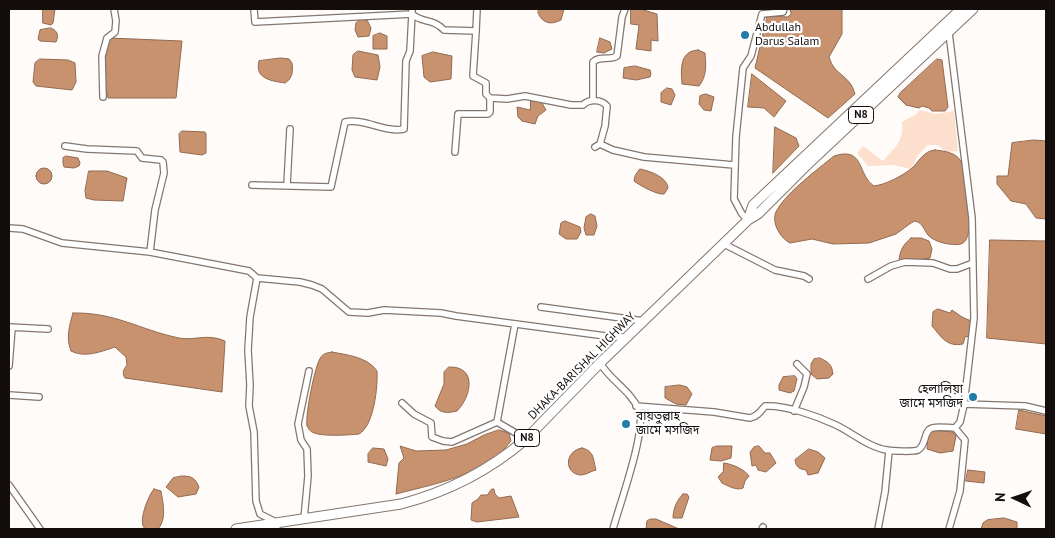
<!DOCTYPE html>
<meta charset="utf-8">
<style>
body{margin:0}
#map{position:relative;width:1055px;height:538px;overflow:hidden;background:#fefbf9;font-family:"PT Sans",sans-serif}
canvas{display:block}
.frame{position:absolute;inset:0;border:10px solid #130e0b;pointer-events:none}
.north{position:absolute;left:990px;top:473px;width:50px;height:50px;-webkit-text-stroke:4px #fff;paint-order:stroke;rotate:273deg;font-size:14px;font-weight:700;line-height:20px;text-align:center;color:#130e0b}
.north::after{content:'';display:block;margin:auto;width:18px;height:22px;background:#130e0b;clip-path:polygon(50% 0,100% 100%,50% 72%,0 100%)}
</style>
<div id="map">
<canvas width="1055" height="538"></canvas>
<div class="frame"></div>
<div class="north">N</div>
</div>
<script>
const ctx = document.querySelector('canvas').getContext('2d');
ctx.lineJoin = 'round';
function paint(path, color) {
  ctx.fillStyle = color;
  ctx.fill(path, 'evenodd');
}
function stroke(path, color, width, dash) {
  ctx.strokeStyle = color;
  ctx.lineWidth = width;
  ctx.lineCap = dash ? 'butt' : 'round';
  ctx.setLineDash(dash || []);
  ctx.stroke(path);
}
function write(font, color, halo, rows, align = 'center') {
  ctx.font = font + ' "PT Sans","Noto Sans Bengali",sans-serif';
  ctx.lineWidth = 4.5;
  ctx.setLineDash([]);
  ctx.textBaseline = 'middle';
  ctx.strokeStyle = halo;
  ctx.fillStyle = color;
  for (const [text, x, y, turn = 0] of rows) {
    ctx.save();
    ctx.translate(x, y);
    ctx.rotate((+turn || 0) * Math.PI / 180);
    ctx.textAlign = isNaN(turn) ? turn : align;
    if (halo) ctx.strokeText(text, 0, 0);
    ctx.fillText(text, 0, 0);
    ctx.restore();
  }
}
paint(new Path2D(`
 M920,110L936,114L954,111L958,151L946,152L938,145H928L918,155L911,169L894,165L868,166L857,153L863,146L883,161C895,147 904,142 902,122L915,115Z`), '#fddfcd');
const water = new Path2D(`
 M43,9H55L53,23L51,25L43,23Z
 M539,9H564L561,20C551,25 543,24 538,13Z
 M631,9H640L657,14L658,41L651,40V51L636,49L639,25L631,24Z
 M790,9H842V34L829,57C834,76 850,74 855,94L828,118L755,68L767,16L788,17L791,14Z
 M360,19L367,20L371,28L369,36L358,37L355,30L356,23Z
 M51,28C58,31 59,36 56,42L40,41L38,39L40,30Z
 M380,33L387,36V49H373V36Z
 M109,38L182,41L176,98H108L103,74Z
 M600,38L610,42L612,49L604,53L597,52Z
 M698,50L705,53C706,65 707,76 699,86L682,84C681,70 679,51 698,50Z
 M358,51L378,55L380,67L377,80L355,77L352,70L353,55Z
 M433,52L452,56L451,79L430,82L424,77L422,56Z
 M281,58L289,59L292,63C293,71 293,78 285,83C272,81 254,79 259,61Z
 M40,59L68,60L75,63L76,82L72,90L36,86L33,82L35,63Z
 M937,59L942,60L948,107L945,111H932L929,108L922,106L919,108L906,105L898,97L900,93Z
 M635,66L650,70L651,74L650,77L636,80L623,78L624,68Z
 M752,74L786,101L774,117L764,108L748,107Z
 M667,88L672,89L675,95L671,105L661,102V93Z
 M706,94L714,97L711,111L704,110L699,104L700,96Z
 M531,99L542,103L546,110L538,116L535,124L522,121L518,117L517,107L530,110Z
 M775,127L796,138L799,146L773,173Z
 M182,131L205,132L206,134V153L202,155L180,152L179,134Z
 M1034,140L1046,141V219L1036,218L1026,204L1011,201L997,184V176H1008L1012,143Z
 M935,150C943,151 955,152 960,160C968,171 977,241 961,244C951,246 934,242 928,235C924,230 923,223 915,221L911,223L896,234L869,243L833,244L812,239L790,243C780,238 770,221 777,210C787,192 818,169 834,156C865,146 857,175 874,186C887,184 900,177 911,169C919,162 923,151 935,150Z
 M66,156L78,158L80,163L79,166L74,168L64,167L63,163V158Z
 M36 176a8 8 0 1 1 16 0a8 8 0 1 1-16 0Z
 M640,169C650,171 667,177 668,188L664,194C657,195 639,185 634,181L635,176Z
 M89,171H107L127,178L123,201L94,200L86,198L85,191Z
 M591,214L595,216L597,226L594,235H586L584,228L586,217Z
 M565,221L580,227L581,232L577,239H566L559,234L561,223Z
 M911,238H921L929,241L932,249L930,258L916,261H899C900,250 903,245 911,238Z
 M990,240L1046,241V344L987,338Z
 M938,309L950,313L952,310L962,317L971,321L969,328L971,330L970,336L965,337L963,344C947,347 942,338 932,326L933,312Z
 M73,313C115,312 140,330 179,338C195,341 207,333 225,341L222,392L125,378C122,373 123,370 127,365L126,357L115,347C100,352 85,358 71,351C66,339 69,326 73,313Z
 M332,352C347,355 368,357 377,371C378,386 374,426 359,434C349,435 320,437 312,432C310,431 308,428 307,426C305,416 315,364 321,357C324,353 327,353 332,352Z
 M820,358C828,362 832,364 833,374L829,378L817,379L811,374V364L814,359Z
 M449,367C478,366 471,397 457,411C448,413 441,414 435,406L444,384V372Z
 M795,376L797,379L794,391L790,393L779,390V385L783,377Z
 M680,385L687,387L692,394L686,405L676,404L665,398V387Z
 M1019,410L1046,416V434L1016,429Z
 M499,430L509,433L511,441C507,445 503,452 498,455C470,478 430,485 396,494L399,463L404,458L400,446L416,451L446,450L467,444L484,435Z
 M933,430L953,432L956,436L953,451L940,453L927,449L928,433Z
 M717,446H732L731,458L721,461L710,460L712,448Z
 M759,446L765,453H770L776,463L766,472L758,470L756,465L752,466L750,452L754,447Z
 M373,448L384,449L388,459L386,466L368,462V454Z
 M582,448C595,451 593,460 596,470C591,471 586,475 581,475C564,474 564,451 582,448Z
 M809,449L818,452L825,458L818,473L808,475L806,470C800,469 796,468 795,460Z
 M724,463C732,464 744,469 749,476L745,481L743,488C737,491 728,486 722,483L718,477L723,472Z
 M968,470L985,472L984,483L966,481Z
 M182,476C192,476 195,478 199,487L196,494L178,497L166,487L173,478Z
 M154,489L161,491C163,503 167,519 158,529C155,529 149,530 146,529C136,525 149,494 154,489Z
 M492,489H494L495,494L499,498L511,496L519,517L477,522L471,520L472,503L478,499L481,495H487Z
 M683,494H687L689,497L682,518H673C673,509 677,500 683,494Z
 M1004,518L1017,522V529H981L983,523L987,520Z
 M651,519H656L679,529H646L647,521Z`);
paint(water, '#c8926f');
stroke(water, '#926a51', 1);
const minor = new Path2D(`
 M412,9V14C421,23 433,18 444,30L476,31L477,9
 M949,33L972,218L973,267L974,318L964,405L960,422L955,428L965,440L960,491L949,529
 M103,97L102,56L107,38L115,32L116,21L114,9
 M490,98L507,99L525,96L571,105H583C589,99 601,99 607,106L605,126L600,144L595,147
 M593,100V62C600,55 610,61 617,56L622,17L625,9
 M600,144L613,150L644,157L734,165
 M65,146L87,149L137,151L142,158L161,160L163,162L164,173L155,210L150,252
 M455,152L458,114H488L490,112V98L486,94V83L473,76L476,31
 M252,185L331,187L345,122C365,118 385,133 404,129L406,61L410,51L412,14L255,22L254,9
 M287,185L290,129
 M748,220L742,214L734,199L736,137L743,68L751,56L762,14L783,12L784,9
 M9,228L23,229L62,243L150,252L249,271L257,278L300,282L312,285L322,289L349,312L368,313L384,310L441,313L456,316L613,337H627
 M724,244L775,270L804,276L809,279
 M257,278L250,317L248,350L250,385L249,406L254,432L256,501L260,514L276,522L277,529
 M868,279L891,266L905,262L933,263L950,269H957L973,263
 M541,307L644,321
 M9,327L48,329
 M600,363C610,380 631,391 639,410C647,430 619,506 613,529
 M9,366L12,328
 M9,395L39,397
 M402,403L414,414L431,423L432,437L443,441L452,442L497,422
 M964,404L1025,406L1046,411
 M636,406L714,412L750,418C757,417 761,411 765,406C786,405 817,416 836,425C851,432 870,448 887,450C893,451 913,452 918,450C927,445 923,431 932,428C939,426 948,428 955,428
 M794,411L804,387L807,374L797,364
 M497,422L515,324
 M497,422L526,439
 M9,485L40,529
 M304,519L308,476L307,449L301,440L298,424L309,371
 M762,529L763,527
 M878,529L885,492L889,451`);
const highway = new Path2D(`
 M748,220L753,205L961,9
 M236,529L401,504C447,492 490,470 526,439L600,363L748,220L758,214L806,166L973,9`);
stroke(minor, '#84766e', 8);
stroke(highway, '#84766e', 11);
stroke(minor, '#fff', 5.5);
stroke(highway, '#fff', 9);
for (const [x, y, r, color] of [
 [745,35,5,"#227caa"],
 [973,397,5,"#227caa"],
 [626,424,5,"#227caa"]
]) {
  const dot = new Path2D();
  dot.arc(x, y, r, 0, 2 * Math.PI);
  ctx.fillStyle = color;
  ctx.fill(dot);
  stroke(dot, '#fff', 2);
}
for (const [x, y, w] of [
 [861,115,25],
 [527,438,25]
]) {
  const box = new Path2D();
  box.roundRect(x - w / 2, y - 8.5, w, 17, 4);
  ctx.fillStyle = '#fff';
  ctx.fill(box);
  stroke(box, '#130e0b', 1);
}
write('bold 11px', '#130e0b', null, [
 ["N8",861,115],
 ["N8",527,438]
]);
write('12px', '#130e0b', '#fff', [
 ["Abdullah",755,28],
 ["Darus Salam",755,42],
 ["হেলালিয়া",963,390,"right"],
 ["জামে মসজিদ",963,404,"right"],
 ["বায়তুল্লাহ",636,417],
 ["জামে মসজিদ",636,431]
], 'left');
write('12px', '#130e0b', '#fff', [
 ["DHAKA-BARISHAL HIGHWAY",582,366,-45]
]);
</script>
